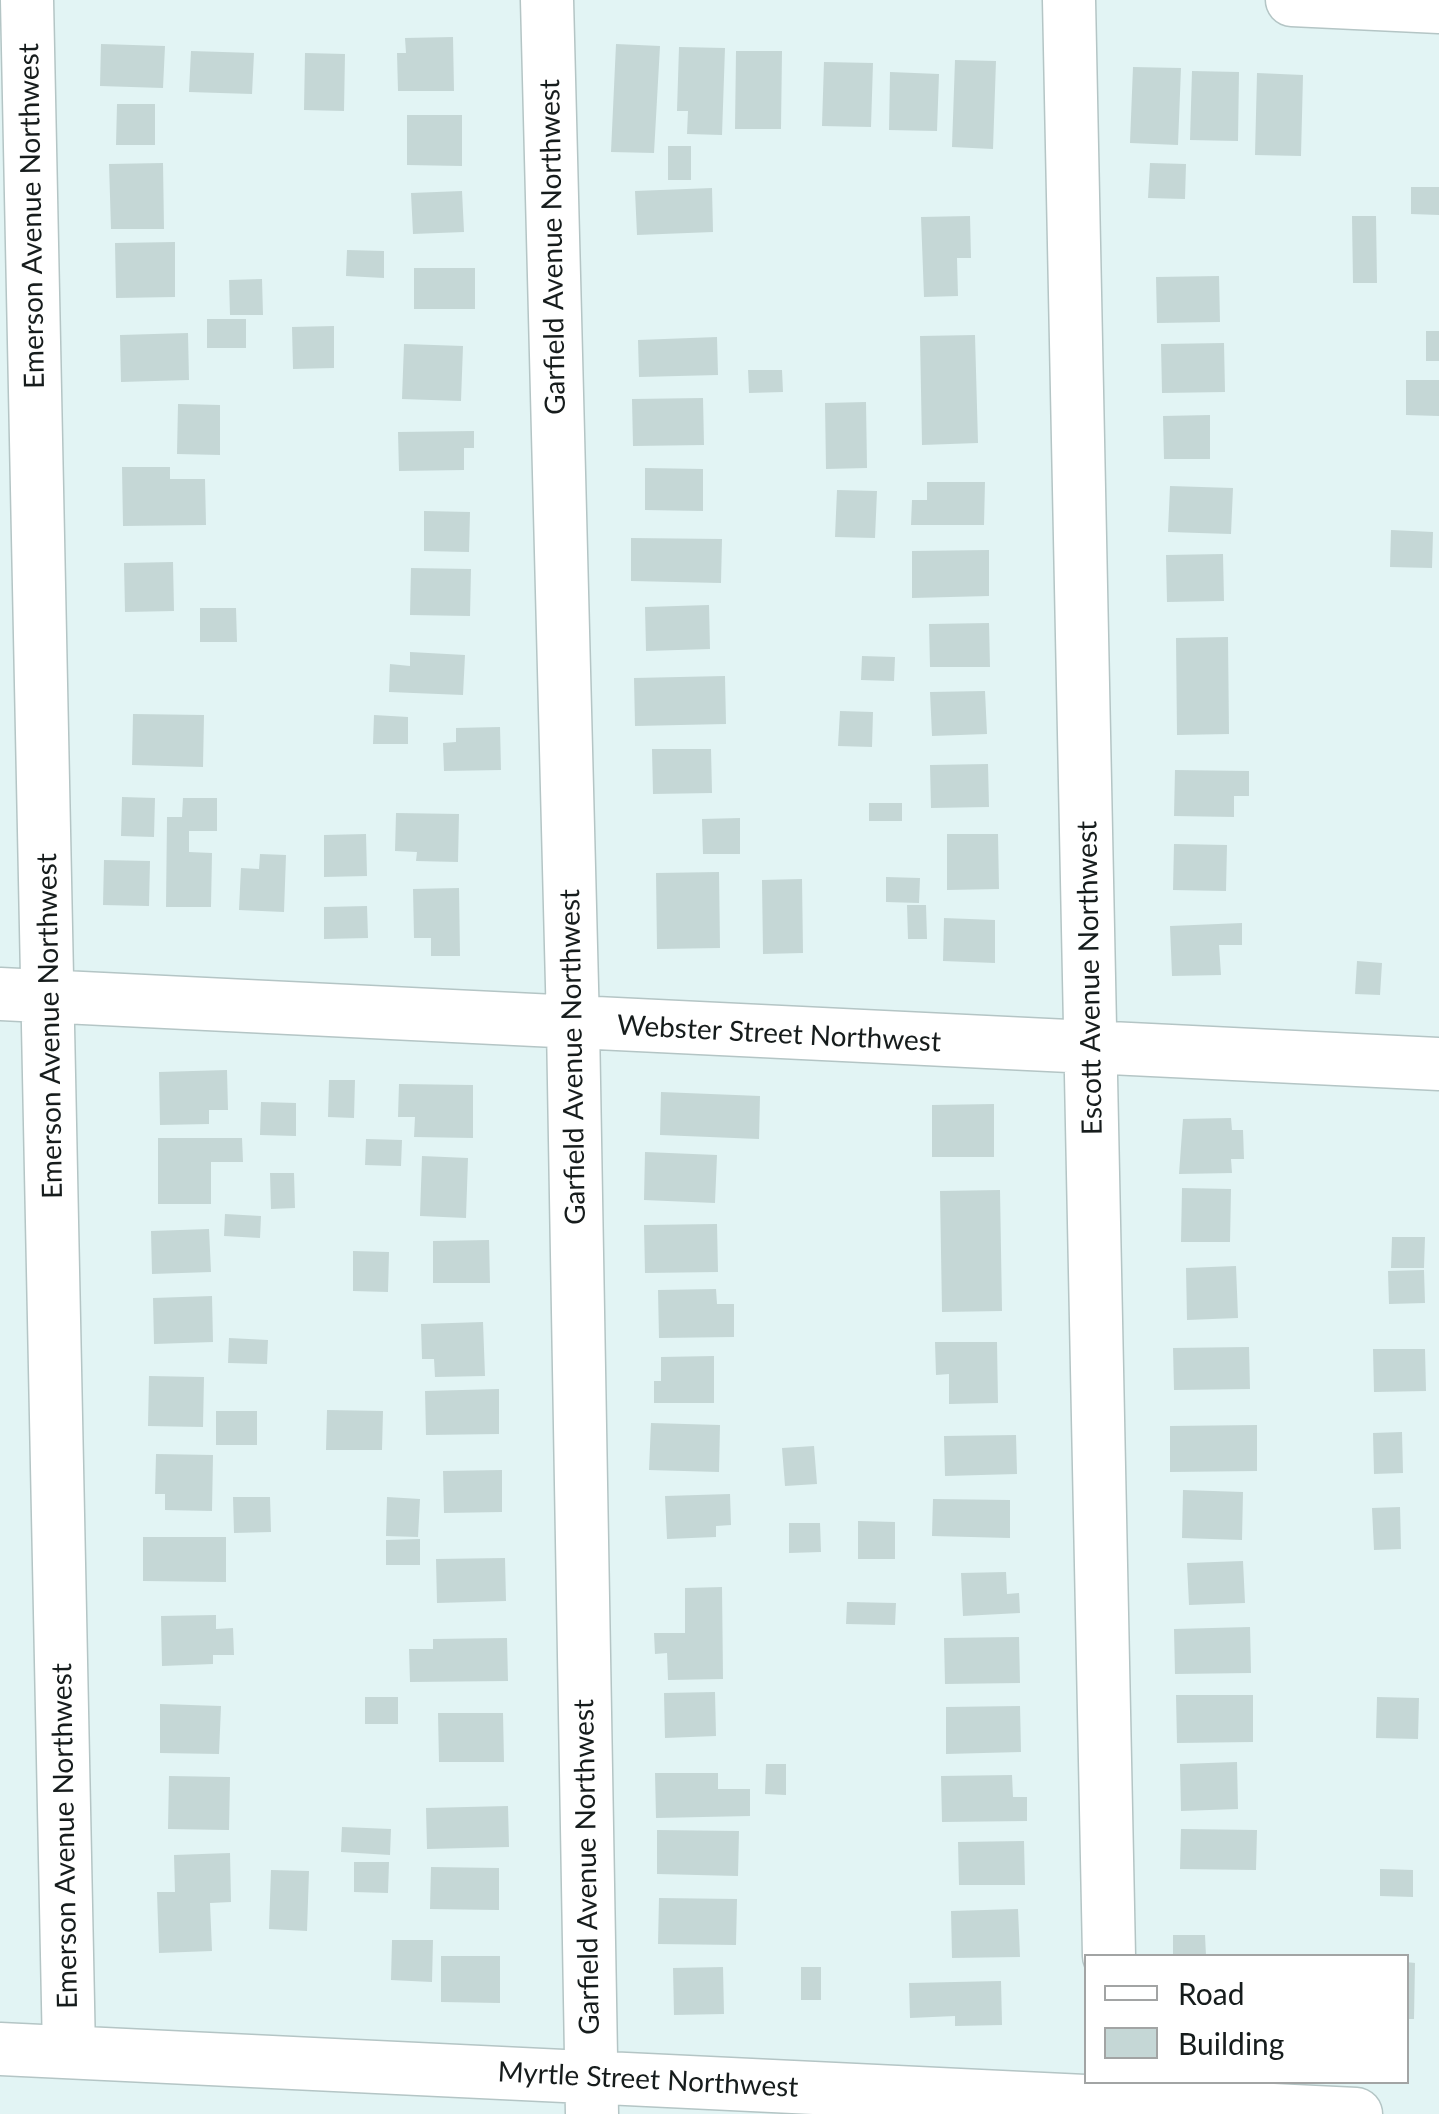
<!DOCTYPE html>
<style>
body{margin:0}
#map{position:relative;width:1439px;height:2114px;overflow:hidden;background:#e2f4f4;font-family:Lato,sans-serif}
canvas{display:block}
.legend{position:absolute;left:1084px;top:1954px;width:325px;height:130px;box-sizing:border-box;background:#fff;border:2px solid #a2a4a4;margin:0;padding:12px 18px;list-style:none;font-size:30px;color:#161c1c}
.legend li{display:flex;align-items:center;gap:20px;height:50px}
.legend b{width:50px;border:2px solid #a2a4a4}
</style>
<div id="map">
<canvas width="1439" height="2114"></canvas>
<ul class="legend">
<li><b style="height:12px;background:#fff"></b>Road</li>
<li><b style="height:28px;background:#c5d7d6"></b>Building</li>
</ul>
</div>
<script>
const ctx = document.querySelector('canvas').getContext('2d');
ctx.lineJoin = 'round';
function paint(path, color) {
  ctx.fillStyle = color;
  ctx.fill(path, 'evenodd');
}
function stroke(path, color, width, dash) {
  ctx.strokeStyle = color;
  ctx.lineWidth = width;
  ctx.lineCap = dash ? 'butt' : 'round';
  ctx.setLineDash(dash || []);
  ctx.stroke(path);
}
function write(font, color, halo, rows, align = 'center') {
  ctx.font = font + ' Lato,sans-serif';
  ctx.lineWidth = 9;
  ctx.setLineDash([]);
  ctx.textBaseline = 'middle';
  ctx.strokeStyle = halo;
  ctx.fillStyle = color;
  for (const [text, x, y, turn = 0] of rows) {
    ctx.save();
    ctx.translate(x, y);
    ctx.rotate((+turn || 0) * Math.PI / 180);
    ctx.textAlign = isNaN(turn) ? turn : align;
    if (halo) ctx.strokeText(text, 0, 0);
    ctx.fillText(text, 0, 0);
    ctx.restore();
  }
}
paint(new Path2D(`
 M453,37L454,91H398L397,53H406L405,38Z
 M101,44L165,46L163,88L100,86Z
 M616,44L660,46L654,153L611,152Z
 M679,47L725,48L722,135L687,134L688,111H677Z
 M191,51L254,53L252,94L189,92Z
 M736,51H782L781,129H735Z
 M305,53L345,54L344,111L304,110Z
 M955,60L996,61L993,149L952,147Z
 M824,62L873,63L871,127L822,126Z
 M1133,67L1181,68L1178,145L1130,143Z
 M1192,71L1239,72L1238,141L1190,140Z
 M890,72L939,74L937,131L889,130Z
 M1257,73L1303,75L1301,156L1255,155Z
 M117,104H155V145H116Z
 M407,115H462V166L407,165Z
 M668,146H691V180H668Z
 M163,163L164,229H111L109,164Z
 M1150,163L1186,164L1185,199L1148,198Z
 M1411,187H1439V215L1411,214Z
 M712,188L713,232L637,235L635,191Z
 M462,191L464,232L413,234L411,193Z
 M970,216L971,258H957L958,296L924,297L921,217Z
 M1352,216H1376L1377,283H1353Z
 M175,242V297L116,298L115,243Z
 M347,250L384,251V278L346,276Z
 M414,268H475V309H414Z
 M1219,276L1220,322L1157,323L1156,277Z
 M262,279L263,315H230L229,280Z
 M207,319H246V348H207Z
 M334,326V368L293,369L292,327Z
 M1426,331H1439V361H1426Z
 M188,333L189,380L121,382L120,335Z
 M975,335L978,443L922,445L920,336Z
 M717,337L718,375L639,377L638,340Z
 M1224,343L1225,392L1162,393L1161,344Z
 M404,344L463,346L461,401L402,399Z
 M748,370H782L783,392L749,393Z
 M1406,380H1439V416L1406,415Z
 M703,398L704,445L633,446L632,399Z
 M866,402L867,468L826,469L825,403Z
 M178,404L220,405V455L177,454Z
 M1210,415V459H1164L1163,416Z
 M474,431V448H464V470L399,471L398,432Z
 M122,467H170V479H205L206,525L123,526Z
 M645,468L703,469V511L645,510Z
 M927,482H985L984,525H911L912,500H927Z
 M1170,486L1233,488L1231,534L1168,532Z
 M837,490L877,491L875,538L835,537Z
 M424,511L470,512L469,552L424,551Z
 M1391,530L1433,532L1432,568L1390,567Z
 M631,538L722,539L721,583L631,581Z
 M989,550V596L912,598V551Z
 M1223,554L1224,601L1167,602L1166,555Z
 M173,562L174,611L125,612L124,563Z
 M411,568L471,569L470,616L410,615Z
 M709,605L710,649L646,651L645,607Z
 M200,608H236L237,642H200Z
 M989,623L990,667H930L929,624Z
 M1228,637L1229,734L1177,735L1176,638Z
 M410,652L465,655L463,695L389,692L390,664L410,666Z
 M862,656L895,657L894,681L861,680Z
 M725,676L726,724L635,726L634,678Z
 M985,691L987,734L932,736L930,692Z
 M840,711L873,712L872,747L838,746Z
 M133,714L204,715L203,767L132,765Z
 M374,715L408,717V744H373Z
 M500,727L501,770L444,771L443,743L456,742V728Z
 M652,749H711L712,793L653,794Z
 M988,764L989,807L931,808L930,765Z
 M1175,770L1249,771V796H1234V817L1174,816Z
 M122,797L155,798L154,837L121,836Z
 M183,798H217V831H189V852L212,853L211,907H166L167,817H182Z
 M869,803H902V821H869Z
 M396,813L459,814L458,862L416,861L417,852L395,851Z
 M740,818V854H703L702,819Z
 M366,834L367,876L324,877V835Z
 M947,834H998L999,889L947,890Z
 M1174,844L1227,845L1226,891L1173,890Z
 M260,854L286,855L284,912L239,910L241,868L259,869Z
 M104,860L150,861L149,906L103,905Z
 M719,872L720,948L657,949L656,873Z
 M886,877L920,878L919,903L886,902Z
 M802,879L803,953L763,954L762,880Z
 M459,888L460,956H431V938H414L413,889Z
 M907,905H926L927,939H908Z
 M367,906L368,938L324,939V907Z
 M944,918L995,920V963L943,961Z
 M1242,923V945H1219L1221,975L1172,976L1170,926Z
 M1357,961L1382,963L1380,995L1355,994Z
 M227,1070L228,1110H209V1124L160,1125L159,1072Z
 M329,1080H355L354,1118L328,1117Z
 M399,1084L473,1085V1138L414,1137L415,1117H398Z
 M661,1092L760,1096L759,1139L660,1135Z
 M261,1102L296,1103V1136L260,1135Z
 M994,1104V1157H932V1105Z
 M1231,1118L1232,1130H1243L1244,1159H1231L1232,1173L1179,1174L1183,1119Z
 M158,1138H242L243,1162H211V1204H158Z
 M366,1139L402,1140L401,1166L365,1165Z
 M645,1152L717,1155L715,1203L644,1200Z
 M422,1156L468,1158L466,1218L420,1216Z
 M270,1173H294L295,1208L271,1209Z
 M1182,1188L1231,1189L1230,1242H1181Z
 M1000,1190L1002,1311L942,1312L940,1191Z
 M225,1214L261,1216L260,1238L224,1236Z
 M717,1224L718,1272L645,1273L644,1225Z
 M209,1229L211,1272L152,1274L151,1231Z
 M1392,1237H1425L1424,1268H1391Z
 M489,1240L490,1283H433V1241Z
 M353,1251L389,1252L388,1292L353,1291Z
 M1236,1266L1238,1318L1187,1320L1186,1268Z
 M1424,1270L1425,1303L1389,1304L1388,1271Z
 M716,1289L717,1304H734V1337L659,1338L658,1290Z
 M212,1296L213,1342L154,1344L153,1298Z
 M483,1322L485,1376L435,1377L434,1359H422L421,1324Z
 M229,1338L268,1340L267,1364L228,1363Z
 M935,1342H997L998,1403L949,1404V1374L936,1375Z
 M1249,1347L1250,1389L1174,1390L1173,1348Z
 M1373,1349H1425L1426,1391L1374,1392Z
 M714,1356V1403H654V1381H661V1357Z
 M149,1376L204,1377L203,1427L148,1426Z
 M499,1389V1434L426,1435L425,1391Z
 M327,1410L383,1411L382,1450H326Z
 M216,1411H257V1445H216Z
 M651,1423L720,1425L719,1472L649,1470Z
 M1257,1425V1471L1170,1472V1426Z
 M1402,1432L1403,1473L1374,1474L1373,1433Z
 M1016,1435L1017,1474L945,1476L944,1436Z
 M814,1446L817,1484L785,1486L782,1448Z
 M156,1454L213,1455L212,1511L165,1510V1494H155Z
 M502,1470V1512L444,1513L443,1471Z
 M1183,1490L1243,1492L1242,1540L1182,1538Z
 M730,1494L731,1525L716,1526V1537L667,1539L665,1496Z
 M233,1497H270L271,1532L234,1533Z
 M387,1497L420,1499L418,1537L386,1536Z
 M933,1499L1010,1500V1538L932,1536Z
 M1400,1507L1401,1549L1374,1550L1372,1508Z
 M858,1521L895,1522V1559H858Z
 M789,1523H820L821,1552L789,1553Z
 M143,1537H226V1582L143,1581Z
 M420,1539V1565H386V1540Z
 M505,1558L506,1601L437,1603L436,1559Z
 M1243,1561L1245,1603L1189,1605L1187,1563Z
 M1006,1572L1007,1594L1019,1593L1020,1613L963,1616L961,1573Z
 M722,1587L723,1679L668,1680L667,1653L655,1654L654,1633H685V1588Z
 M847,1602L896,1603L895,1625L846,1624Z
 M216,1615V1629L233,1628L234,1655H213V1664L162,1666L161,1616Z
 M1250,1627L1251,1673L1175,1674L1174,1629Z
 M1019,1637L1020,1683L945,1684L944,1638Z
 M507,1638L508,1681L410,1682L409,1649H433V1639Z
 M715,1692L716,1736L665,1738L664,1693Z
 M1176,1695H1253V1742L1177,1743Z
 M365,1697H398V1724H365Z
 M1377,1697L1419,1698L1418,1739L1376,1738Z
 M160,1704L221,1706L219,1754L160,1753Z
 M1020,1706L1021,1752L946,1754V1707Z
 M438,1713H503L504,1762H439Z
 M1237,1762L1238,1809L1181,1811L1180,1764Z
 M766,1764H786V1795L765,1794Z
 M655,1773H718V1789H750V1816L656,1818Z
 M1012,1775L1013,1797H1027V1821L942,1822L941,1776Z
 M169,1776L230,1777L229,1830L168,1829Z
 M508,1806L509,1847L427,1849L426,1808Z
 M342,1827L391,1829L390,1855L341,1852Z
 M1181,1829L1257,1830L1256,1870L1180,1869Z
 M657,1830L739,1831L738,1876L657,1874Z
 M1024,1841L1025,1885H959L958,1842Z
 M230,1853L231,1902L210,1903L212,1951L159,1953L157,1892H175L174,1855Z
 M354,1862H389L388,1893L354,1892Z
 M431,1867L499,1868V1910L430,1909Z
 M1380,1869L1413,1870V1897L1380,1896Z
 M271,1870L309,1871L307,1931L269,1929Z
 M659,1898L737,1899L736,1945L658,1944Z
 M1018,1909L1020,1957L952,1958L951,1911Z
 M1173,1935H1205L1206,1956H1173Z
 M392,1940H433L432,1982L391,1980Z
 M441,1956H500V2003L441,2002Z
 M1406,1962L1415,1963L1414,2019H1406Z
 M723,1967L724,2014L674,2015L673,1968Z
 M801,1967H821V2000H801Z
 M1001,1981L1002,2025L955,2026V2016L910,2018L909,1983Z`), '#c5d7d6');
const minor = new Path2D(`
 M27,0L69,2052
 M547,0L573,1025L592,2114
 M1069,0L1109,1956
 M1292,0L1439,7
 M0,994L1439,1064
 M0,2049L1356,2114`);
stroke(minor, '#b4c5c5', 55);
stroke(minor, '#fff', 52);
write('28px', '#161c1c', '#fff', [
 ["Emerson Avenue Northwest",32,216,-91],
 ["Garfield Avenue Northwest",553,247,-91],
 ["Escott Avenue Northwest",1090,978,-91],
 ["Emerson Avenue Northwest",50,1026,-91],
 ["Webster Street Northwest",779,1034,3],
 ["Garfield Avenue Northwest",573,1057,-91],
 ["Emerson Avenue Northwest",65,1836,-91],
 ["Garfield Avenue Northwest",587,1867,-91],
 ["Myrtle Street Northwest",648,2080,3]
]);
</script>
